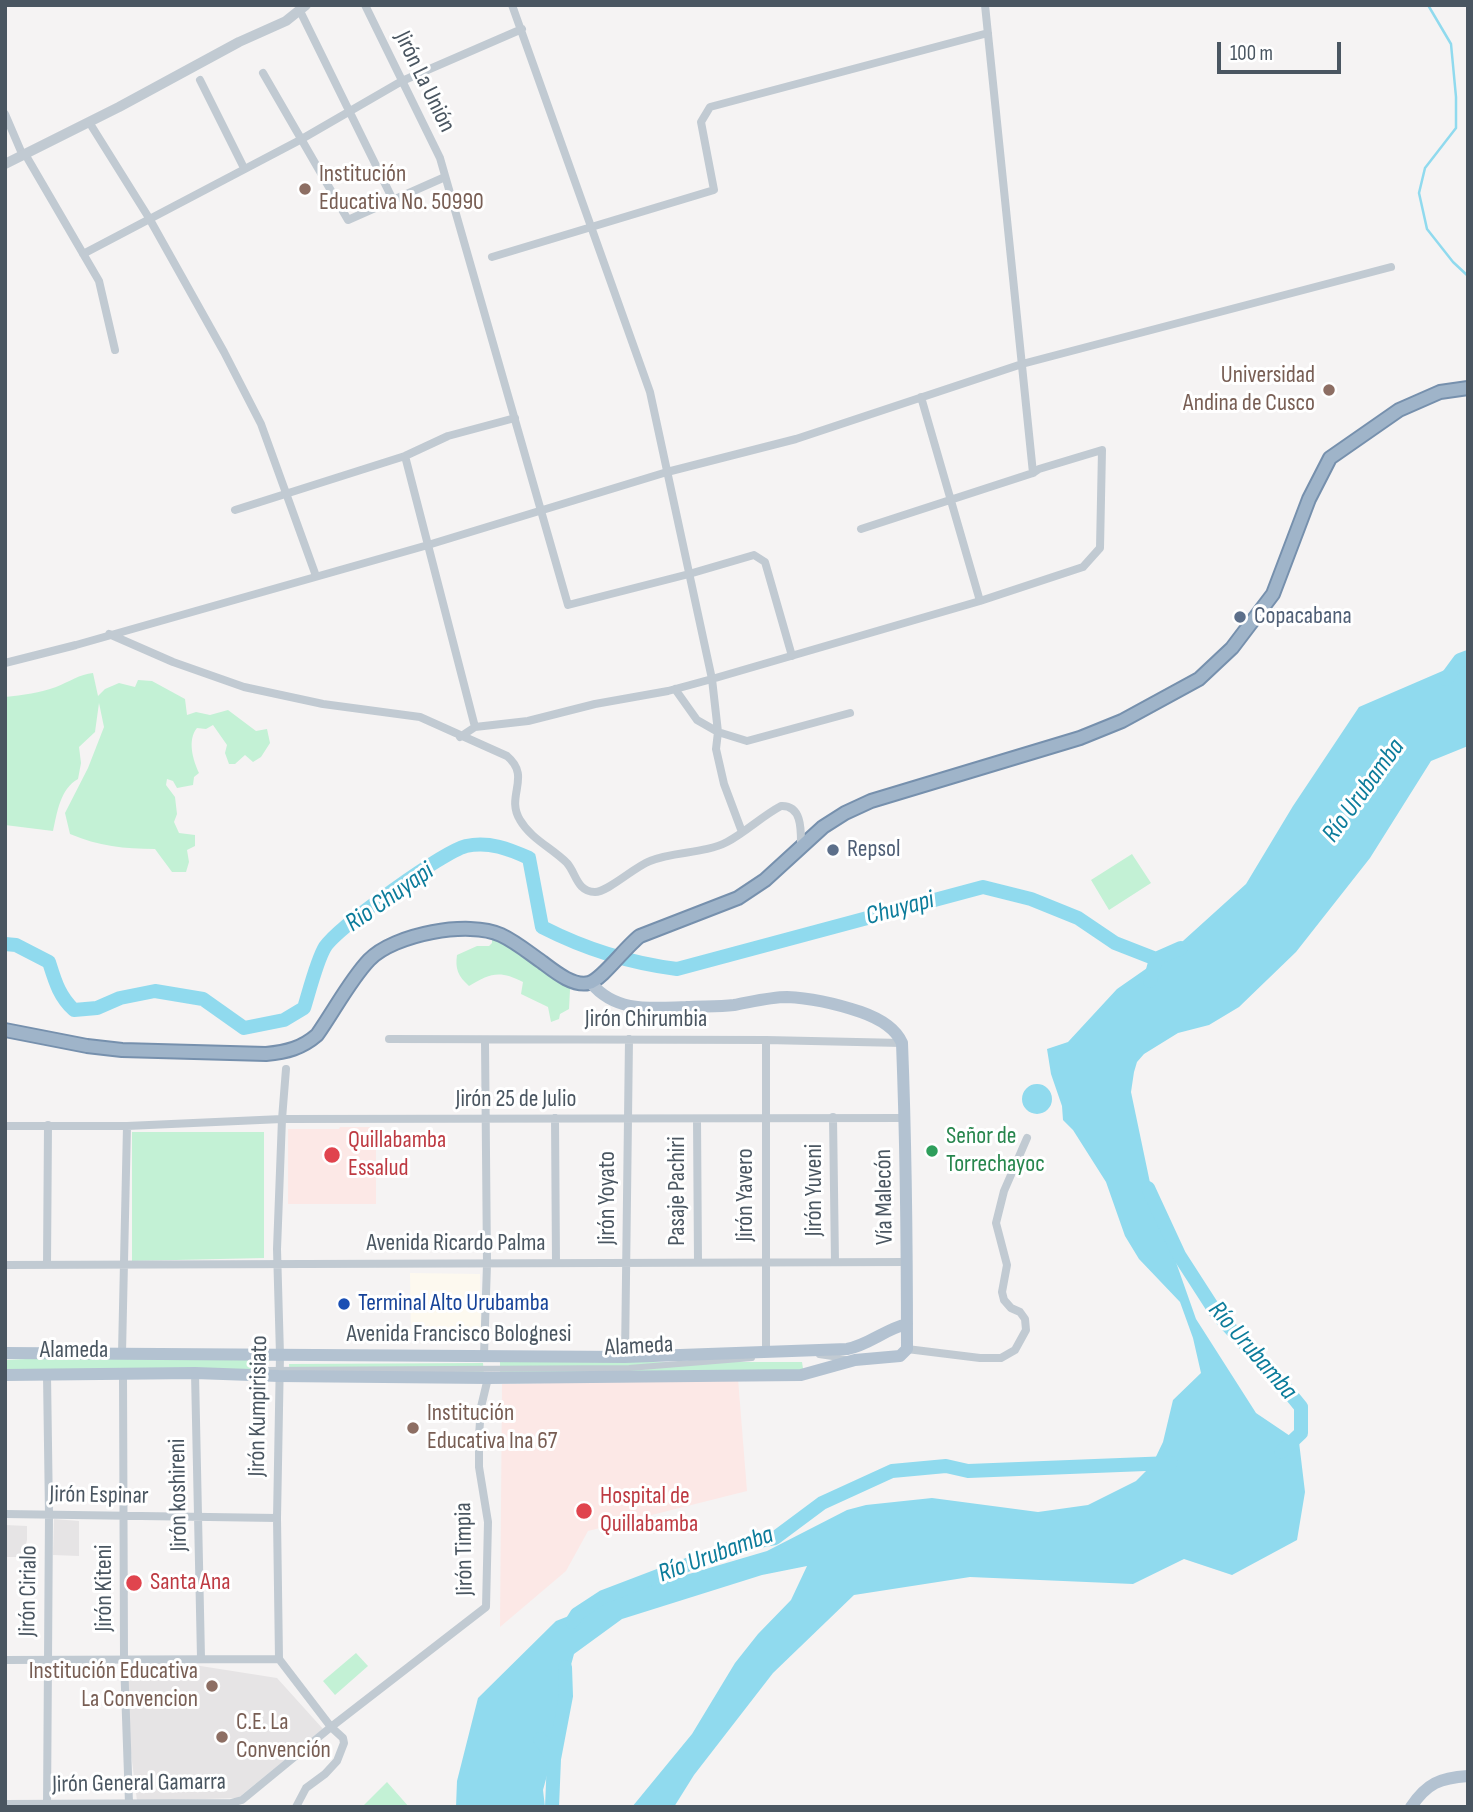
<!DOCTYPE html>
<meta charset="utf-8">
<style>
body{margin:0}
#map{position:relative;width:1473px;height:1812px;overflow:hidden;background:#f5f3f3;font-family:"Sofia Sans Condensed",sans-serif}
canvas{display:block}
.frame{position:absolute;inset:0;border:7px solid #4a5661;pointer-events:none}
.scale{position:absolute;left:1217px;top:42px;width:124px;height:32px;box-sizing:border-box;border:4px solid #4a5661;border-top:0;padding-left:9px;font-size:21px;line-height:24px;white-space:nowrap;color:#4a5661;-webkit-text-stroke:5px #fff;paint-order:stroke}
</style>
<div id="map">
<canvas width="1473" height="1812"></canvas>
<div class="frame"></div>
<div class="scale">100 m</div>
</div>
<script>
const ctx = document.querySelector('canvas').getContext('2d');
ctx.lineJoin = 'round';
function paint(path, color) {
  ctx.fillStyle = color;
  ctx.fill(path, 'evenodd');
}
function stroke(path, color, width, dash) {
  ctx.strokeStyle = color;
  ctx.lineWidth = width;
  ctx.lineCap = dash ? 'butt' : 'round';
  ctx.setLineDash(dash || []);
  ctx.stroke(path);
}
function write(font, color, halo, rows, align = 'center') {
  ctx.font = font + ' "Sofia Sans Condensed",sans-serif';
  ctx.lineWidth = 6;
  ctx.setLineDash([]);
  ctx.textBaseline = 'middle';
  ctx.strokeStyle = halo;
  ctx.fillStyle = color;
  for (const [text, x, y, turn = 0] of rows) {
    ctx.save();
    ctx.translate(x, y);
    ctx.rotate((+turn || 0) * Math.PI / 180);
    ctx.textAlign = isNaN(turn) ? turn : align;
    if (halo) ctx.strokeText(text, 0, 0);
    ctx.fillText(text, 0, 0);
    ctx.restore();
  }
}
paint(new Path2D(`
 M410,1273L480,1274L481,1336H411Z`), '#fdf9ef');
paint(new Path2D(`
 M54,1519L79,1521V1556L53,1555Z
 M5,1525L27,1526V1540L23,1557H5Z
 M175,1662L277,1678L323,1729L238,1798L137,1801L130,1745L127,1663Z`), '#e6e4e5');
paint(new Path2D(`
 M340,1127H376V1204H288V1129H339Z
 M738,1379L747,1491L588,1531L566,1571L500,1627L502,1384Z`), '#fce8e6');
paint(new Path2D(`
 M93,673L98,696L105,689L119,683L135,687L138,680L152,681L185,699L187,715L196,712L210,715L228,710L256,731L267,729L270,743L261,757L253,762L245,755L235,764H229L225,753L227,745L213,725L206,729L197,728C187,740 193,760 199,773L194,777L193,785L177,788L173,781L167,779L166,785L175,797L177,814L174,822L179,833L195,835V846L187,850L189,862L186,872H172L155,849C125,849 98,846 70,834L65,813L88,768L104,727L99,703L95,732L79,747L81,763L78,779C60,789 57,813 53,831L5,825V697C23,695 40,693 56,687C69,682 80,674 93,673Z
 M1132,854L1151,883L1109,910L1091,880Z
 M492,933L575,982L570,990L569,1009L560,1014L559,1019L551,1022L548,1007L521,994L523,982C500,970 490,973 469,986C458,976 455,969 457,955L477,946H489L492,943Z
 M132,1132H264V1258L132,1261Z
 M192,1351L271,1360L250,1372L5,1375V1360Z
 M500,1362H802L804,1375L500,1376Z
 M483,1363L484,1375L290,1377L289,1364Z
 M356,1653L368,1666L335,1695L323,1681Z
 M387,1782L409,1807H362Z`), '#c3f1d5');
paint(new Path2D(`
 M1468,660V746L1431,761L1370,858L1296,952L1239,1007L1209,1025L1178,1033L1144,1054L1137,1062L1134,1072L1131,1092L1153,1197L1196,1319L1256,1413L1299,1442L1305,1492L1297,1540L1232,1575L1184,1559L1133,1584L970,1577L854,1595L773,1673L694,1775L674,1807H632L692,1734L735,1663L758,1634L791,1600L807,1566L762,1575L622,1619L574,1654L556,1720L549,1768L543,1790L545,1807H456L457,1781L478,1698L556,1621L638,1589L767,1551L847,1510L866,1505L932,1498L1038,1512L1088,1505L1136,1481L1152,1465L1163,1442L1173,1400L1201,1373L1193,1338L1180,1302L1139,1259L1125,1236L1106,1182L1073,1130L1063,1120L1062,1106L1051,1074L1047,1049L1068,1042L1117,989L1173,950L1246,884L1293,806L1359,707Z
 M1022 1099a15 15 0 1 1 30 0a15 15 0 1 1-30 0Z`), '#90daee');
stroke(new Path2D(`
 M1428,5L1451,44L1456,97V128L1425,168L1419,193L1427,229L1453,262L1468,276`), '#90daee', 2.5);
stroke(new Path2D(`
 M1446,679L1460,660L1468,657
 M5,944L16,945L49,962C55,981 59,996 74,1010L97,1008L120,998L155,991L203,999L244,1028L284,1020L304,1008C309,992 317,960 325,947C339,926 443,852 466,846C489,841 509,849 529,858L542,927C585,949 629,963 677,969L983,887L1031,899L1078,918L1115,943L1156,959
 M1150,981L1156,959L1181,948
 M1148,1188L1179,1255L1217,1314L1283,1385L1301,1407V1433L1281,1452
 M572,1622L577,1614L603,1597L742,1544L775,1538L822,1503L892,1471L946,1466L968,1471L1171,1463
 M540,1739L554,1759L552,1807
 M554,1759L566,1696L565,1667`), '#90daee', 14);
const trunk = new Path2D(`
 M5,1030L87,1046L122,1050L266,1054C287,1052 302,1048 317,1035C334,1011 350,980 369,960C394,934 469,920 501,935C516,942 529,953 542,962C554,971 573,987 589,983C602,980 626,946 640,936L738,898L765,880L823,827L845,813L871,801L1080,738L1122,721L1199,679L1232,648L1273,594L1309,499L1330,458L1399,410L1440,392L1468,388`);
stroke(trunk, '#7690ad', 16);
stroke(new Path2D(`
 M819,1355L846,1359
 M266,1370L629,1368L752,1358`), '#c1cad2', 6);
stroke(new Path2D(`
 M365,5L440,158L568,605L689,574L754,555L765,562L792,656
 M512,5L650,392L712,679L718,732L716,749L724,784L742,832
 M300,11L393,200
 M263,73L348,220L445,177
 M200,80L244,168
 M5,114L23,156
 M89,122L149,218L224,352L261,424L316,576
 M25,154L99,281L115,350
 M83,254L300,140L402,81L522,29
 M492,257L714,190L701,122L710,107L988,33
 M921,397L980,601
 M405,456L475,727
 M235,510L405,456L448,436L515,418
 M861,529L1033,473L985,5
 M109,634L173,662L244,687L323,704L420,717L507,756C532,777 505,796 520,820C531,839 552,848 567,863C576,873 577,892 595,892C608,892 634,867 650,861C674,851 704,854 727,842C746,832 762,816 781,806C802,805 801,830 801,845
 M5,663L76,645L428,545L667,472L796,439L1022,364L1391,267
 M675,689L697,720L718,732L747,741L850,713
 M460,737L475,727L528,721L595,704L668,691L712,679L980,601L1083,567L1100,548L1102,450L1039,469L1033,473
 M389,1039L766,1040L902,1043
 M766,1040V1351
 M286,1069L282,1119L277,1249L280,1355L277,1518L279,1659L331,1727L343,1738L344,1743L337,1761L325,1774L306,1788L296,1807
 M833,1117L835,1262
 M555,1118L556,1263
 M697,1119L698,1262
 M5,1126H127L282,1119L905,1118
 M5,1265L907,1262
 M47,1265L48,1125
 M907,1349L980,1358H1001L1015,1350L1026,1330L1025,1319L1020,1312L1011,1308L1004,1300L1002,1292L1007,1265L996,1223L1004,1191L1027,1138
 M122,1353L127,1126
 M484,1355L487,1264L485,1041
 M625,1357L629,1039
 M195,1373L201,1658
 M123,1374L124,1660L129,1803
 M47,1375L49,1514L47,1807
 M5,1514L277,1518
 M5,1660L279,1659
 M5,1804L231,1803L242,1800L331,1727L486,1607L488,1522L479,1467V1436L481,1407L488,1378`), '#c1cad2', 8);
stroke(new Path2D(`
 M5,164L119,107L239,42L286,21L306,5`), '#c1cad2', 10);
stroke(new Path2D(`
 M5,1353L625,1357L847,1349C869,1345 885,1329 907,1324
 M5,1375L195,1373L279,1376L488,1378L801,1375L855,1360L900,1356L907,1349C907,1247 906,1145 902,1043C895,1027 878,1018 861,1012C837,1004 813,998 787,997C770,997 751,1002 734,1005C718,1007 702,1006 686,1007C651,1008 616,1013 591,983
 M1411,1807C1427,1783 1440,1778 1468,1776`), '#b3c2d1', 12);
stroke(trunk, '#9fb4c9', 12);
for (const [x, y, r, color] of [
 [305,189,7,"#8d6e63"],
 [1329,390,7,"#8d6e63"],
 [1240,617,7,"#5c6f8a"],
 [833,850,7,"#5c6f8a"],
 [932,1151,7,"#2e9e5b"],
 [332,1155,9,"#e0444e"],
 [344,1304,7,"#1a4fb4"],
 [413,1428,7,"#8d6e63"],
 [584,1511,9,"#e0444e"],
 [134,1583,9,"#e0444e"],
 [212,1686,7,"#8d6e63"],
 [222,1737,7,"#8d6e63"]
]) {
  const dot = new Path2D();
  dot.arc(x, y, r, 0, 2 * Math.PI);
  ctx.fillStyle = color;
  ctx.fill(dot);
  stroke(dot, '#fff', 2.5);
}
write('24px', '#4a5661', '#fff', [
 ["Jirón La Unión",424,82,64],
 ["Jirón Chirumbia",646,1020],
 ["Jirón 25 de Julio",516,1100],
 ["Jirón Yuveni",815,1190,-90],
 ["Pasaje Pachiri",678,1191,-90],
 ["Jirón Yavero",746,1195,-90],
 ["Vía Malecón",885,1197,-91],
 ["Jirón Yoyato",608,1198,-90],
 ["Avenida Ricardo Palma",456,1244],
 ["Avenida Francisco Bolognesi",459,1335],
 ["Alameda",639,1347,-3],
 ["Alameda",74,1351],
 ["Jirón Kumpirisiato",259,1406,-89],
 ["Jirón koshireni",179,1495,-91],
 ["Jirón Espinar",99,1496,1],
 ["Jirón Timpia",465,1549,-91],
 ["Jirón Kiteni",105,1588,-90],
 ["Jirón Cirialo",29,1591,-89],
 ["Jirón General Gamarra",139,1784,-1]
]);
write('24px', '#785e54', '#fff', [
 ["Institución",319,175],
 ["Educativa No. 50990",319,203],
 ["Universidad",1315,376,"right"],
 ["Andina de Cusco",1315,404,"right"],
 ["Institución",427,1414],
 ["Educativa Ina 67",427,1442],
 ["Institución Educativa",198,1672,"right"],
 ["La Convencion",198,1700,"right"],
 ["C.E. La",236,1723],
 ["Convención",236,1751]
], 'left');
write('24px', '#4e5e75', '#fff', [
 ["Copacabana",1254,617],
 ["Repsol",847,850]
], 'left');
write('24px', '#27864d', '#fff', [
 ["Señor de",946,1137],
 ["Torrechayoc",946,1165]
], 'left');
write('24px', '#be3a42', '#fff', [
 ["Quillabamba",348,1141],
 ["Essalud",348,1169],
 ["Hospital de",600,1497],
 ["Quillabamba",600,1525],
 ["Santa Ana",150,1583]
], 'left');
write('24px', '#164399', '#fff', [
 ["Terminal Alto Urubamba",358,1304]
], 'left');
write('italic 26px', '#0c7c9b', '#fff', [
 ["Río Urubamba",1364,791,-54],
 ["Rio Chuyapi",390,898,-35],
 ["Chuyapi",900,909,-15],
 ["Río Urubamba",1252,1351,49],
 ["Río Urubamba",716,1555,-20]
]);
</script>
